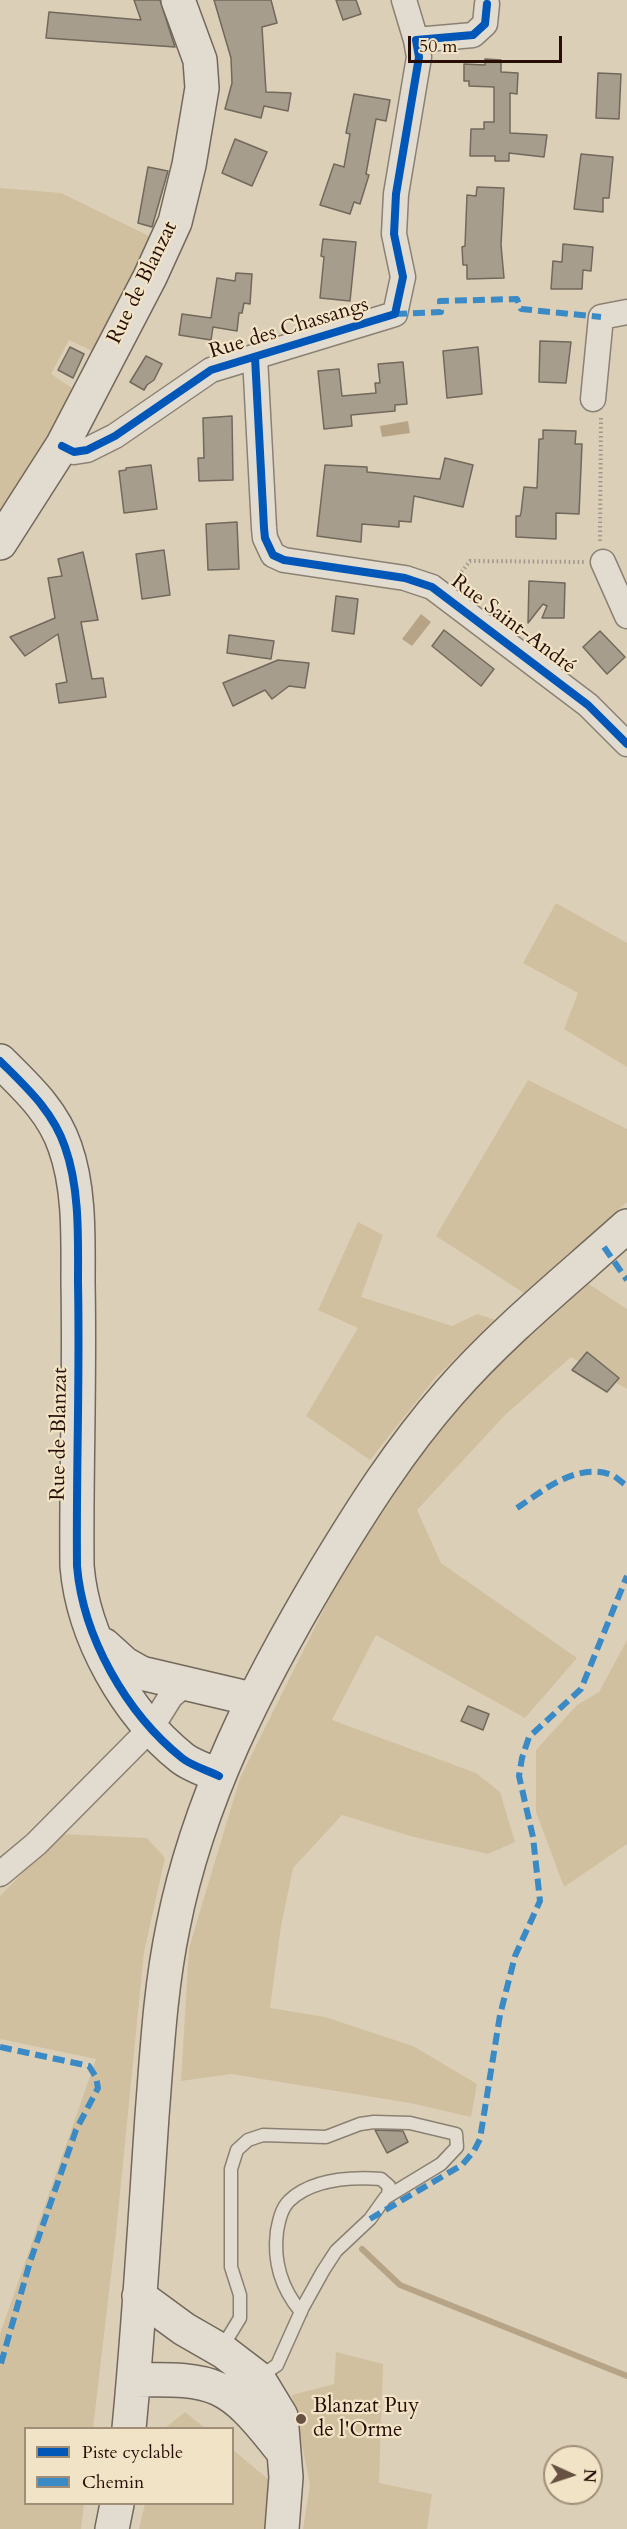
<!DOCTYPE html>
<meta charset="utf-8">
<style>
body{margin:0}
#map{position:relative;width:627px;height:2529px;overflow:hidden;background:#dbcfb7;font-family:Cardo,serif}
canvas{display:block}
.legend{position:absolute;left:24px;top:2427px;width:210px;height:78px;box-sizing:border-box;background:#f1e4c6;border:2px solid #a18e79;margin:0;padding:8px 10px;list-style:none;font-size:18px;color:#280d05}
.legend li{display:flex;align-items:center;gap:12px;height:30px}
.legend b{width:30px;border:2px solid #a18e79}
.north{position:absolute;left:543px;top:2445px;width:60px;height:60px;box-sizing:border-box;background:#f1e4c6;border:2px solid #a18e79;border-radius:50%;rotate:93deg;font-size:16px;font-weight:700;line-height:24px;text-align:center;color:#280d05}
.north::after{content:'';display:block;margin:auto;width:21px;height:27px;background:#675143;clip-path:polygon(50% 0,100% 100%,50% 72%,0 100%)}
.scale{position:absolute;left:408px;top:36px;width:154px;height:27px;box-sizing:border-box;border:3px solid #280d05;border-top:0;padding-left:8px;font-size:18px;line-height:21px;white-space:nowrap;color:#280d05;-webkit-text-stroke:4px #f1e4c6;paint-order:stroke}
</style>
<div id="map">
<canvas width="627" height="2529"></canvas>
<ul class="legend">
<li><b style="height:8px;background:#0057b8"></b>Piste cyclable</li>
<li><b style="height:8px;background:#3a8ac5"></b>Chemin</li>
</ul>
<div class="north">N</div>
<div class="scale">50 m</div>
</div>
<script>
const ctx = document.querySelector('canvas').getContext('2d');
ctx.lineJoin = 'round';
function paint(path, color) {
  ctx.fillStyle = color;
  ctx.fill(path, 'evenodd');
}
function stroke(path, color, width, dash) {
  ctx.strokeStyle = color;
  ctx.lineWidth = width;
  ctx.lineCap = dash ? 'butt' : 'round';
  ctx.setLineDash(dash || []);
  ctx.stroke(path);
}
function write(font, color, halo, rows, align = 'center') {
  ctx.font = font + ' Cardo,serif';
  ctx.lineWidth = 4.5;
  ctx.setLineDash([]);
  ctx.textBaseline = 'middle';
  ctx.strokeStyle = halo;
  ctx.fillStyle = color;
  for (const [text, x, y, turn = 0] of rows) {
    ctx.save();
    ctx.translate(x, y);
    ctx.rotate((+turn || 0) * Math.PI / 180);
    ctx.textAlign = isNaN(turn) ? turn : align;
    if (halo) ctx.strokeText(text, 0, 0);
    ctx.fillText(text, 0, 0);
    ctx.restore();
  }
}
paint(new Path2D(`
 M0,188L61,193L153,238L92,351L69,340L51,374L72,388L42,457L0,518Z
 M556,903L627,943V1067L564,1029L578,993L523,963Z
 M528,1080L627,1129V1202L524,1293L436,1236Z
 M358,1222L383,1235L361,1297L452,1326L477,1314L496,1320L435,1378L370,1460L306,1416L358,1328L318,1310Z
 M584,1281L627,1309V1389L571,1357L506,1414L417,1510L441,1563L577,1658L525,1718L376,1635L332,1720L476,1773L500,1792L515,1842L488,1854L410,1836L342,1815L293,1868L281,1926L270,2008L325,2017L413,2046L477,2084L471,2117L410,2103L231,2074L181,2081L189,1948L240,1778L365,1527L415,1449L514,1342Z
 M627,1640V1844L564,1887L536,1812V1750L577,1705L599,1692Z
 M60,1834L147,1838L165,1858L144,1952L116,2233L93,2428H26V2504H84L81,2529H0V2334L96,2059L0,2039V1896Z
 M336,2352L383,2364L379,2483L432,2494L427,2529H303L310,2485L292,2395L334,2384Z
 M185,2412L205,2428H165Z
 M233,2450L268,2479L269,2529H139L145,2504H232Z`), '#d1c09f');
paint(new Path2D(`
 M408,421L410,433L382,437L380,426Z
 M421,614L431,622L412,646L402,639Z`), '#b7a486');
stroke(new Path2D(`
 M362,2249L400,2285L627,2376`), '#b7a486', 6);
const building = new Path2D(`
 M134,0H160L175,47L46,38L49,12L141,20Z
 M214,0H271L277,23L262,27L266,92L291,93L288,111L264,106L261,118L225,109L232,83L231,58Z
 M336,0H356L361,14L343,20Z
 M485,59L501,60V72L518,73L517,94L510,93V133L547,135L544,157L509,153V161H495V156H470L471,129H484V122H494V87L469,86V81H464V64L485,65Z
 M598,73L621,74L619,119L596,118Z
 M354,94L390,100L386,121L376,119L366,174L369,175L360,204L354,202L350,214L320,205L334,164L344,167L350,134L346,133Z
 M235,139L267,152L252,186L222,173Z
 M581,154L613,157L609,198H603V212L574,209Z
 M148,167L168,171L152,227L138,223Z
 M477,187L504,188L501,245L504,278L467,279V265H463L462,247L465,246L467,195L476,196Z
 M323,239L356,242L350,301L320,298L324,257L321,256Z
 M563,244L593,247L591,271L583,270L582,289H551L553,261L562,262Z
 M236,273L252,274L250,304L244,303L242,313H239L237,331L213,327L211,340L179,335L182,314L211,318L217,278L235,281Z
 M540,341L571,342L566,383L539,382Z
 M70,347L84,354L73,378L58,370Z
 M478,347L482,394L447,398L443,351Z
 M146,356L162,364L154,380L147,385L144,390L130,382Z
 M403,362L407,404L395,405V411L351,415L352,426L324,429L318,371L339,369L342,396L376,393L375,383H380L378,364Z
 M232,416L233,480L199,481L198,458H204L203,418Z
 M543,430L576,431L575,444H582L579,514L556,513V539L516,537V516H520L521,513L524,487L537,488L539,439H543Z
 M445,458L473,465L463,507L414,496L411,522L399,521V527L362,524L361,542L317,536L325,465L367,467V472L440,479Z
 M151,465L157,509L124,513L119,471L126,470V468Z
 M237,522L239,569L208,570L206,524Z
 M164,550L170,595L142,599L136,554Z
 M83,552L98,620L81,622L92,679L103,678L106,697L59,703L56,684L67,682L58,634L25,656L10,637L55,618L48,578L62,576L58,559Z
 M529,581L565,583L564,618H542L547,606L543,604L528,623Z
 M336,596L358,599L354,634L332,631Z
 M444,630L494,669L481,686L432,646Z
 M600,631L625,657L607,674L583,647Z
 M229,635L274,641L271,659L227,653Z
 M278,660L309,663L305,688L289,686L272,699L265,690L233,706L223,683Z
 M587,1352L619,1378L607,1392L572,1370Z
 M468,1706L489,1714L483,1730L461,1721Z
 M375,2130L403,2131L408,2142L387,2153Z`);
paint(building, '#a79d8d');
stroke(building, '#72685b', 1.5);
const lane = new Path2D(`
 M301,2312C281,2288 273,2262 277,2231C279,2221 281,2209 289,2201C312,2179 352,2177 381,2179L389,2186L388,2195
 M218,2342L226,2341L240,2318V2295L231,2267V2169L237,2150L248,2140L263,2135L326,2137L360,2124L374,2122L410,2123L456,2134L457,2147L441,2164L385,2198L370,2219L336,2251L323,2271L303,2307L277,2365L258,2378`);
const street = new Path2D(`
 M404,0L416,40
 M255,357L264,528L265,538L273,555L284,560L405,578L432,587L588,705L627,744
 M593,399L601,317L627,312
 M62,446L74,452L87,450L115,436L211,370L395,314L403,277L394,234L396,194L419,57L416,40L473,35L485,24L487,4
 M603,562L627,616
 M0,1874L36,1844L151,1728L171,1696L182,1687L190,1685`);
const secondary = new Path2D(`
 M0,543L62,446L150,277L175,222L189,165L202,88L200,60L178,0
 M0,1061C26,1087 53,1111 65,1147C80,1189 78,1239 78,1283C80,1377 76,1472 77,1566C83,1637 126,1713 182,1758C192,1766 207,1770 219,1776
 M104,1645L125,1664L141,1673L252,1699
 M139,2296L184,2329L224,2352L258,2378L281,2416L286,2477L282,2529
 M134,2380C216,2378 229,2383 280,2448
 M129,2428C139,2325 145,2220 152,2116C157,2053 160,1990 173,1927C198,1799 258,1683 324,1572C362,1509 400,1449 449,1393C502,1332 567,1280 627,1226
 M112,2529L117,2504`);
stroke(lane, '#8b8173', 15);
stroke(street, '#8b8173', 27);
stroke(secondary, '#72685b', 36);
stroke(new Path2D(`
 M600,541L601,417
 M456,579L470,561L584,562`), '#9f978d', 4, [1.5, 3]);
stroke(lane, '#e2dcd0', 12);
stroke(street, '#e2dcd0', 24);
stroke(secondary, '#e2dcd0', 33);
stroke(new Path2D(`
 M395,314L441,312L440,301L517,299L521,309L601,317
 M604,1247L627,1280
 M517,1508C544,1490 577,1462 612,1475C617,1477 622,1483 627,1486
 M0,2047L89,2066L96,2077L98,2088L76,2130L30,2262L0,2367
 M370,2219L462,2165L474,2151L480,2139L500,2015L515,1956L540,1901L533,1837L519,1776L522,1758L529,1737L581,1689L627,1576`), '#3a8ac5', 6, [12, 6]);
stroke(new Path2D(`
 M255,357L264,528L265,538L273,555L284,560L405,578L432,587L588,705L627,744
 M62,446L74,452L87,450L115,436L211,370L395,314L403,277L394,234L396,194L419,57L416,40L473,35L485,24L487,4
 M0,1061C26,1087 53,1111 65,1147C80,1189 78,1239 78,1283C80,1377 76,1472 77,1566C83,1637 126,1713 182,1758C192,1766 207,1770 219,1776`), '#0057b8', 8);
for (const [x, y, r, color] of [
 [301,2419,6,"#675143"]
]) {
  const dot = new Path2D();
  dot.arc(x, y, r, 0, 2 * Math.PI);
  ctx.fillStyle = color;
  ctx.fill(dot);
  stroke(dot, '#f1e4c6', 2);
}
write('21px', '#280d05', '#f1e4c6', [
 ["Rue de Blanzat",143,283,-64],
 ["Rue des Chassangs",289,329,-17],
 ["Rue Saint-André",513,625,37],
 ["Rue de Blanzat",60,1434,-89]
]);
write('21px', '#280d05', '#f1e4c6', [
 ["Blanzat Puy",313,2407],
 ["de l'Orme",313,2431]
], 'left');
</script>
